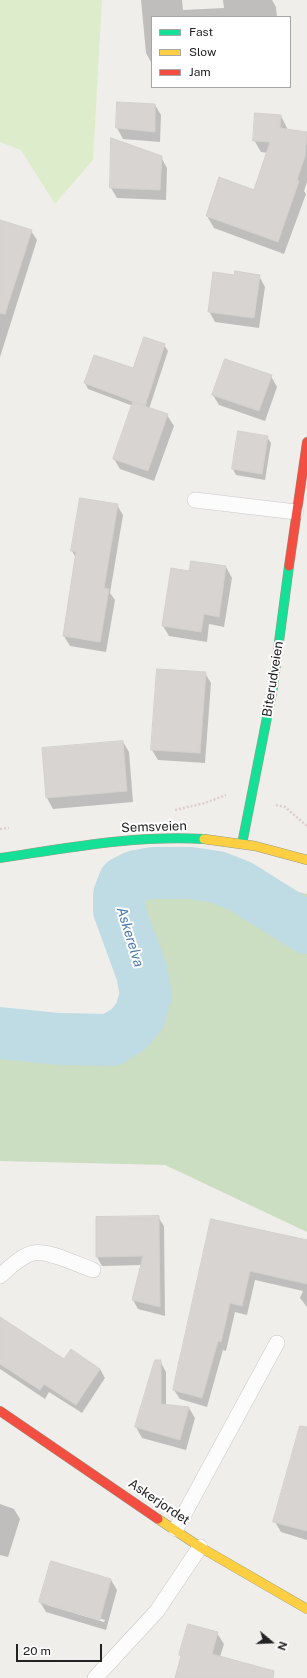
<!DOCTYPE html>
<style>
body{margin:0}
#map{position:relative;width:307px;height:1678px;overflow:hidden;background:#f0eeeb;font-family:"Public Sans",sans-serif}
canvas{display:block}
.legend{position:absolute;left:151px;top:16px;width:140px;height:72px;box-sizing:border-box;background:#fff;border:1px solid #a7a7a7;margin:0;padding:5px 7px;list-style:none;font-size:12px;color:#222}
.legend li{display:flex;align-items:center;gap:8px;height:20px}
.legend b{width:20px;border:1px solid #a7a7a7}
.north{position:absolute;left:251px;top:1622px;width:40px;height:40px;-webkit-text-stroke:3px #fff;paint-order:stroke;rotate:109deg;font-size:11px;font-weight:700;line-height:16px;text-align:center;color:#222}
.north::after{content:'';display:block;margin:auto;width:14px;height:18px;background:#222;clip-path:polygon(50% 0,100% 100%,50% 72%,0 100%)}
.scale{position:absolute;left:16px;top:1644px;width:86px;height:18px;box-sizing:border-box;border:2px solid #222;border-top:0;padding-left:5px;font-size:12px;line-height:14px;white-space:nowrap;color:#222;-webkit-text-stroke:3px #fff;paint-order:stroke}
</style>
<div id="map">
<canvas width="307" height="1678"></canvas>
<ul class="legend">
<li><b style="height:5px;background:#16e098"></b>Fast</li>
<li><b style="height:5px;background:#ffcf43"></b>Slow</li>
<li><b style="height:5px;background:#f24e42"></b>Jam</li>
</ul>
<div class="north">N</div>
<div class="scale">20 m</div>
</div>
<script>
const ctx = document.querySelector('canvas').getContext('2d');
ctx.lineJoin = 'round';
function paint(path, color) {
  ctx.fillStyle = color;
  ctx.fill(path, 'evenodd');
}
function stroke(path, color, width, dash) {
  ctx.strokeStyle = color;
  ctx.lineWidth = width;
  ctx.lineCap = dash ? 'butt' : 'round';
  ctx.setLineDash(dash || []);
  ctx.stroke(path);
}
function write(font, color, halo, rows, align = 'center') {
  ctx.font = font + ' "Public Sans",sans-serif';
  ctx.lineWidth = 4;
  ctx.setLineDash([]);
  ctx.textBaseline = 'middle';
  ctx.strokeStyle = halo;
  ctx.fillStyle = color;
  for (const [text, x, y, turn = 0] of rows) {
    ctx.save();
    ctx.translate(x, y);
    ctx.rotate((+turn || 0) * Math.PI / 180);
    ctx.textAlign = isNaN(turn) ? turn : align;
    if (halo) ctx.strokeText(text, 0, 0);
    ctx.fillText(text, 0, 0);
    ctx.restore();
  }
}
paint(new Path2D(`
 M0,0H102L93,160L55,204L21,150L0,142Z`), '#ddeccb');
paint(new Path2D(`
 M239,877L307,894V1232L165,1165L0,1161V1033L59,1039L111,1040L129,1029L140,1015L146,995L142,973L119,910V895L124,882Z`), '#cbdec1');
paint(new Path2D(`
 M141,0H182L183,10L224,8L223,0H272L276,7L277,17H152V64L146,53Z
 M155,105L161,115L160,142L123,139L117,128Z
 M281,116L288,130L307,133V182L304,191L306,194L284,254L214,228L207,216L255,191L268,153L261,152L254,140Z
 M161,157L167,168L166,200L117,198L111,188Z
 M0,221L31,231L37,240L0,357Z
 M235,276H259L265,287L259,328L215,322L209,311Z
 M164,345L168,351L149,409L167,415L174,426L154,481L120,469L114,459L133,406L88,389L85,383L134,369Z
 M271,376L277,387L265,421L219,405L213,395Z
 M267,437L271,443L265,480L236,475L233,469Z
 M117,505L123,515L110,593L115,600L106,652L70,646L64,636L76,558L72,551Z
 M226,567L232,578L224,627L209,624L207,642L169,636L163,626L190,572Z
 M205,673L211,683L205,763L158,760L152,750Z
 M123,742L129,752L133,802L53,809L47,798L43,749Z
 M158,1217L164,1226L165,1316L138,1309L133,1300L142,1265L102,1266L97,1257Z
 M211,1220L307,1267V1307L300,1298L303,1291L255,1280L247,1315L235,1312L226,1351L223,1350L207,1407L180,1399L174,1390Z
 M0,1329L64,1361L100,1369L105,1378L82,1413L49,1392L45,1399L0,1369Z
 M160,1361L166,1372V1406L189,1408L195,1418L186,1450L142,1438L136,1427Z
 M307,1466V1540L281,1532L275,1522Z
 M0,1504L14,1509L20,1519L8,1557L0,1555Z
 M111,1580L117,1590L106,1630L46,1612L40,1602ZM47,1603L105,1620L104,1622L47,1605Z
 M217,1633L224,1644L220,1657L259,1678H176L182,1658L180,1655Z`), '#0003');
stroke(new Path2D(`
 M0,1033L59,1039L111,1040L129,1029L140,1015L146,995L142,973L119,910V895L124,882L136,876L153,873H190L217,877L240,886L307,928`), '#bfdbe3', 52);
const building = new Path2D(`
 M117,102L155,104V132L116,128Z
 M255,113L281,115L280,128L307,132L305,156L297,180L299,181L278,242L206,216L219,177L254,190L270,142L253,141Z
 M111,138L162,156L160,190L110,188Z
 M0,220L32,230L5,314L0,313Z
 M235,271L260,275L254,318L208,312L213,272L234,275Z
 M144,337L165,344L145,406L84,383L94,355L133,368Z
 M225,359L272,375L259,411L212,395Z
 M133,402L168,414L148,471L113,459Z
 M238,431L268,436L262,474L232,469Z
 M80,498L118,504L104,588L109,589L100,642L63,636L76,552L71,551Z
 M191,561L226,566L219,617L204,614L201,632L162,626L171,568L189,571Z
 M157,669L206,672L200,753L151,750Z
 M123,741L127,791L46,798L42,748Z
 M159,1216V1225L160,1307L132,1300L143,1256L96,1257V1217Z
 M211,1219L307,1240V1284L250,1271L242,1306L230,1303L221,1342L218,1341L202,1398L173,1390Z
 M0,1317L64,1359L71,1349L100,1369L76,1405L44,1384L40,1390L0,1364Z
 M155,1360H161V1404L189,1407L180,1440L135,1427Z
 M300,1426L307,1427V1531L273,1522Z
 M51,1561L111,1579L100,1620L39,1602Z
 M188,1624L218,1632L212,1654L274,1671L273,1678H175L181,1656L179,1655Z`);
paint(building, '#d7d4d2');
stroke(building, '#d3d0cc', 1);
const lane = new Path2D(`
 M195,500L296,512
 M0,1276C9,1268 21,1256 33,1253C47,1249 78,1265 93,1270
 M176,1529L277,1343
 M95,1678L157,1611L200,1547`);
const fast = new Path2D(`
 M242,844L273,687L289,566
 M0,858C68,848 136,835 204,839`);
const slow = new Path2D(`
 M204,839L255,846L307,860
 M158,1519L200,1547L307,1609`);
const jam = new Path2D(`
 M289,566L307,442
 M0,1411L158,1519`);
stroke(lane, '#c9c8c7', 16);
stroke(fast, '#999a82', 10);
stroke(slow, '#999a82', 10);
stroke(jam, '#999a82', 10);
stroke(new Path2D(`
 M276,805L285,807L307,826
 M175,810L205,803L226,795
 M0,829L9,828`), '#dccecd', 2.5, [2, 2]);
stroke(lane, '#fdfcfc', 15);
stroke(fast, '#16e098', 9);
stroke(slow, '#ffcf43', 9);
stroke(jam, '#f24e42', 9);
write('13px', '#222', '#fff', [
 ["Biterudveien",273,679,-81],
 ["Semsveien",154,827,-2],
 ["Askerjordet",159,1502,34]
]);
write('italic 14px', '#4a7aab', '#fff', [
 ["Askerelva",130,937,73]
]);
</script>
